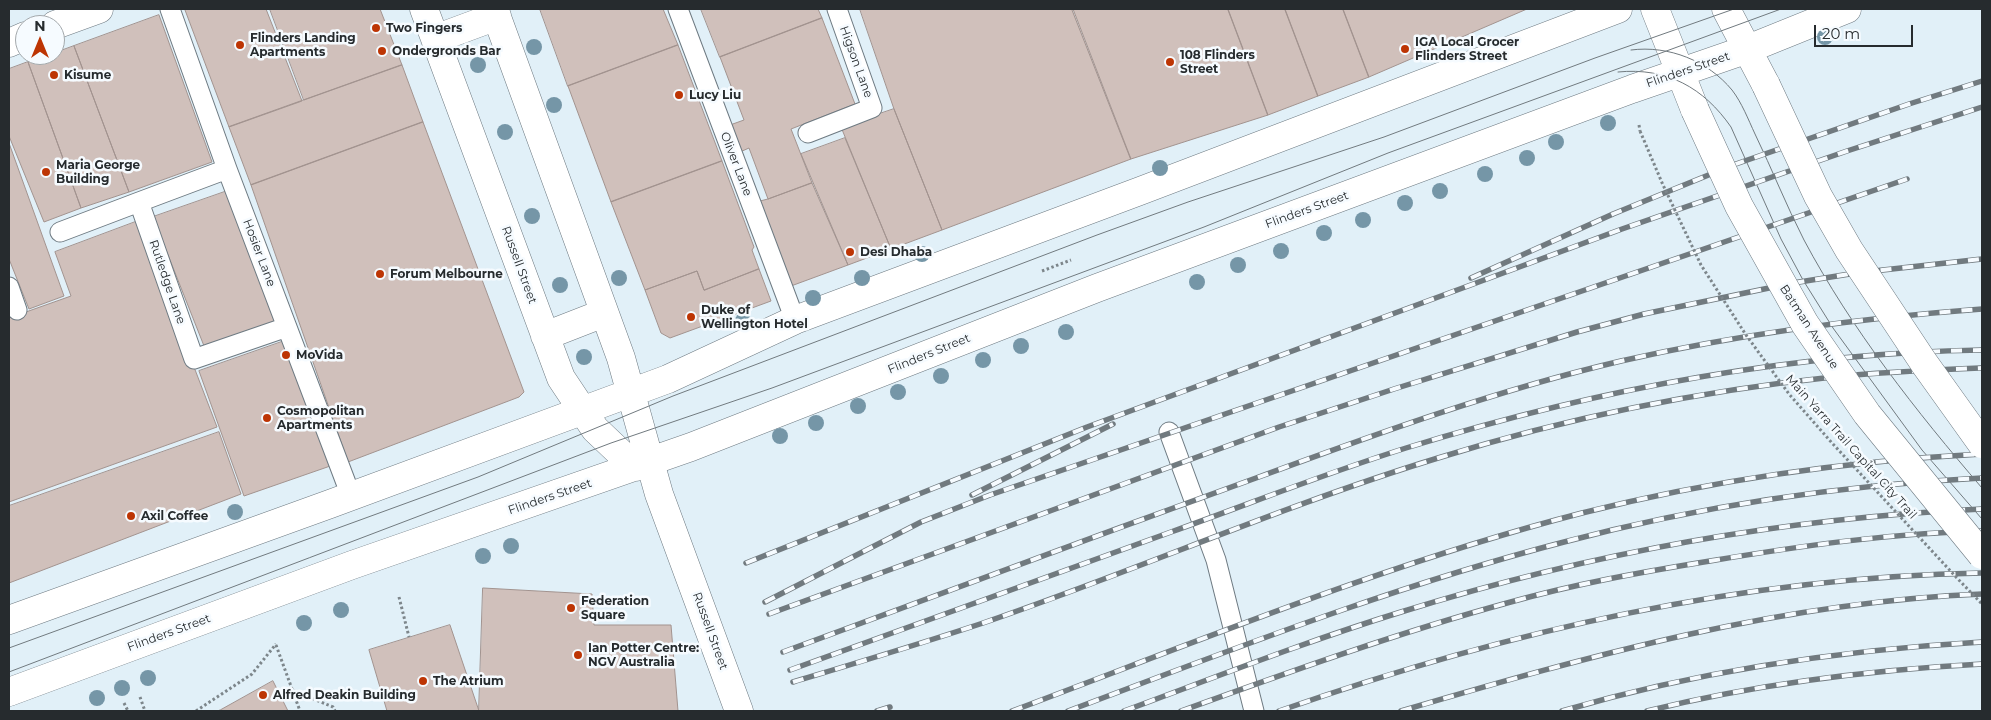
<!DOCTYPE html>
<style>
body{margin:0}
#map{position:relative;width:1991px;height:720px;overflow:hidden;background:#e1f0f8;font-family:Montserrat,sans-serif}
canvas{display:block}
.frame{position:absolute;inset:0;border:10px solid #262b2e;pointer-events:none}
.north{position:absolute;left:15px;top:15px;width:50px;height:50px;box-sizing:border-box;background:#f6fbff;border:1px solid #a3a8ab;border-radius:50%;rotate:0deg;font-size:14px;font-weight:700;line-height:20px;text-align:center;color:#262b2e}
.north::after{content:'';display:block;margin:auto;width:18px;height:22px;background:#bd3504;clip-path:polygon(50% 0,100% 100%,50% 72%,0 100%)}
.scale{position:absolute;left:1814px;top:25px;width:99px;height:22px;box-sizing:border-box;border:2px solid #262b2e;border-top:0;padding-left:6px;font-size:15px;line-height:18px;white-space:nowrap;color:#262b2e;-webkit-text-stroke:4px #f6fbff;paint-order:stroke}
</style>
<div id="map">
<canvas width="1991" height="720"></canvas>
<div class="frame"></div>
<div class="north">N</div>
<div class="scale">20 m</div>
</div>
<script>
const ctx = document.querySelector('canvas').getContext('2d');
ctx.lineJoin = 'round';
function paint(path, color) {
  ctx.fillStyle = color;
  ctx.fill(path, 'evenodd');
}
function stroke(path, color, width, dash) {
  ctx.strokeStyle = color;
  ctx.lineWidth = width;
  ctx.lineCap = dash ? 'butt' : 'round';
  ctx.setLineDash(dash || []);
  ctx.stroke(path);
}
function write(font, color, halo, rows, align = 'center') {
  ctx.font = font + ' Montserrat,sans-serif';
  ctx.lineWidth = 5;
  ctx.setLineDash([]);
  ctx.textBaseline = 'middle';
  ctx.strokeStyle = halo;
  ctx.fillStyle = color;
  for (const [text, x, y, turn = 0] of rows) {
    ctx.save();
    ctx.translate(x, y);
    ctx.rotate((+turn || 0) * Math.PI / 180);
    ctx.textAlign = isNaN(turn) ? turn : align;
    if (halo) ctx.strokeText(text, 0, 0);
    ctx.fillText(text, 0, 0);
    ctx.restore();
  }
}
const building = new Path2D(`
 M189,9H266L302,101L229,127L185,10Z
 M270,9H380L402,65L304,100Z
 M540,9H663L678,45L568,86Z
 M701,9H818L822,18L720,57Z
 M860,9H1073L1131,159L942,230L894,109Z
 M1072,9H1228L1268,115L1131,159Z
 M1228,9H1285L1318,96L1268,115Z
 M1285,9H1343L1369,77L1318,96Z
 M1343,9H1527L1369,77Z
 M159,15L212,162L129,192L74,46Z
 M822,18L855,104L791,129L812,183L768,199L749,148L740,152L730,125L744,120L720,57Z
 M678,45L722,161L611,202L568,86Z
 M74,46L129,192L81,208L28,62L48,55H55V53Z
 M28,62L81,208L44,222L9,136V69Z
 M402,65L423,122L251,185L229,127Z
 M894,109L942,230L891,249L841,127Z
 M423,122L524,392L519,397L348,462L251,185Z
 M845,138L891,249L848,265L801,154Z
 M9,143L64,296L29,309L9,259Z
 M722,161L754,247L752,250L759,269L704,290L697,271L645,290L611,202Z
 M812,183L848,265L791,286L756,202L768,199Z
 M233,189L283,324L206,351L153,217Z
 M138,221L217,427L9,502V318L71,296L55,252Z
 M759,269L771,301L670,338L661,333L645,290L697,271L704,290Z
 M290,339L336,464L244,496L199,371Z
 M219,432L241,494L9,583V506Z
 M483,588L592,594L594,625H671L678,711H479Z
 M450,625L479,711H387L369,650Z
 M273,681L288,711H217L220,710Z`);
paint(building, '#d0c0bb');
stroke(building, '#a2938f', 1);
const lane = new Path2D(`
 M170,9L227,169L351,496
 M678,9L795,320
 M808,133L872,108L837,9
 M227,169L139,202L194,359L287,327
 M60,232L139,202
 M9,287L17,310
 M1169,432L1216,560L1254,711`);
const street = new Path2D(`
 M55,25L99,9
 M9,43L25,36
 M650,462L659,494L739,711`);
const secondary = new Path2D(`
 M424,9L561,378L595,429L635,467
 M494,9L621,358L650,462
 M1655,9L1695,110
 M1726,9L1766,85
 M435,39L497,16
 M545,336L604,313
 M9,620L330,504L668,379L795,320L1140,191L1618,9
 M9,692L352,565L691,447L1097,288L1632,89L1748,49L1847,9`);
stroke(lane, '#6e7a82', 21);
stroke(street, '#6e7a82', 29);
stroke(secondary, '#6e7a82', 29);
stroke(new Path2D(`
 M1639,125L1640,131
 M1042,271L1071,260
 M399,597L409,637
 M276,645L300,711
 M294,691L333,707L335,711
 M140,697L145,711
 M124,703L128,711
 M196,711L252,674L276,644`), '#7d868b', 3, [2.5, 2.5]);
stroke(lane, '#fff', 19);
stroke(street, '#fff', 28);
stroke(secondary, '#fff', 28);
stroke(new Path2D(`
 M1631,50C1669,45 1708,61 1732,90C1742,103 1748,119 1755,134C1772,169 1786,205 1804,240C1852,330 1916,411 1982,488
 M1618,72C1667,67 1704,88 1731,127L1781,239L1803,280L1833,328L1922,450L1982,519
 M9,648L478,477L673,396L1097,235L1188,202L1384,137L1595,58L1734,9
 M9,672L611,443L772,388L1204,227L1388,153L1781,9`), '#717a7f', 1);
const rail = new Path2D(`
 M1471,278L1613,214L1733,165L1909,104L1982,81
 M972,495L1113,424
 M746,563L1087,427L1622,229L1847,151L1982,107
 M765,602L921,522L990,495L1907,179
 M769,614L1279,427L1394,389L1577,332L1644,314L1793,283L1856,273L1982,259
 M783,652C941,594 1098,535 1256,478C1376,434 1497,390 1621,361C1740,334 1860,318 1982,309
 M790,670C917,624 1044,578 1171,532C1249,504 1326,473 1406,448C1591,391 1788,353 1982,350
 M793,682C856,663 920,644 983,623C1135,571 1284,505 1438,458C1566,418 1700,391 1833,377C1883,372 1933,370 1982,368
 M877,711L890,707
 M1012,711C1199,641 1388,563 1582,513C1713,480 1847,461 1982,454
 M1068,711C1231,650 1394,586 1564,542C1700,506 1842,485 1982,478
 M1124,711C1216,677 1307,641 1401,612C1590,553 1784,518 1982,509
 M1181,711C1289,672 1397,633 1507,603C1574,584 1642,572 1710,561C1800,546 1891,533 1982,531
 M1279,711C1505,632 1741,577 1982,573
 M1401,711C1592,655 1782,602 1982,594
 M1562,711C1698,671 1841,650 1982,642
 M1647,711C1756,684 1870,670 1982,664`);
stroke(rail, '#717a7f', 5.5);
stroke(rail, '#f6fbff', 4, [11]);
const secondaryBridge = new Path2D(`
 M1766,85L1818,196L1849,250L1924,363L1982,444
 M1695,110L1739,206L1805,324L1867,414L1982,555`);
stroke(secondaryBridge, '#6e7a82', 29, []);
stroke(new Path2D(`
 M1640,131L1663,185L1701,265L1746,335L1789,394L1832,443L1957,578L1982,604`), '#7d868b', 3, [2.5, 2.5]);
stroke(secondaryBridge, '#fff', 28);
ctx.fillStyle = '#7596a7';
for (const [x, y] of [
 [1825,37],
 [534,47],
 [478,65],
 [554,105],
 [1608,123],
 [505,132],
 [1556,142],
 [1527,158],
 [1160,168],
 [1485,174],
 [1440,191],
 [1405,203],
 [532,216],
 [1363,220],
 [1324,233],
 [1281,251],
 [922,254],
 [1238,265],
 [619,278],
 [862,278],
 [1197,282],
 [560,285],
 [813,298],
 [743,321],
 [1066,332],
 [1021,346],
 [584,357],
 [983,360],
 [941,376],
 [898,392],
 [858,406],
 [816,423],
 [780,436],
 [235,512],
 [511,546],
 [483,556],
 [341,610],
 [304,623],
 [148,678],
 [122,688],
 [97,698]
]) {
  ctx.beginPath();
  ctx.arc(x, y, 8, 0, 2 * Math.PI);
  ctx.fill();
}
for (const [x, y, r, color] of [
 [376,28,5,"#bd3504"],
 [240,45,5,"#bd3504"],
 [1405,49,5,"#bd3504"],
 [382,51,5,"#bd3504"],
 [1170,62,5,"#bd3504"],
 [54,75,5,"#bd3504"],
 [679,95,5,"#bd3504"],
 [46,172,5,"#bd3504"],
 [850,252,5,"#bd3504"],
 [380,274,5,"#bd3504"],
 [691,317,5,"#bd3504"],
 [286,355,5,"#bd3504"],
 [267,418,5,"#bd3504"],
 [131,516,5,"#bd3504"],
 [571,608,5,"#bd3504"],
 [578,655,5,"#bd3504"],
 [423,681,5,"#bd3504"],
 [263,695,5,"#bd3504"]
]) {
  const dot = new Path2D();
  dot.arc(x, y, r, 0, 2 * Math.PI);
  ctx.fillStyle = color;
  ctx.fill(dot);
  stroke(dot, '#f6fbff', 2);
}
write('bold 12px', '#262b2e', '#f6fbff', [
 ["Two Fingers",386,28],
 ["Flinders Landing",250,38],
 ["Apartments",250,52],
 ["IGA Local Grocer",1415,42],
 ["Flinders Street",1415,56],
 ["Ondergronds Bar",392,51],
 ["108 Flinders",1180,55],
 ["Street",1180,69],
 ["Kisume",64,75],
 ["Lucy Liu",689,95],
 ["Maria George",56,165],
 ["Building",56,179],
 ["Desi Dhaba",860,252],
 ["Forum Melbourne",390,274],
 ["Duke of",701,310],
 ["Wellington Hotel",701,324],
 ["MoVida",296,355],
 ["Cosmopolitan",277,411],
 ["Apartments",277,425],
 ["Axil Coffee",141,516],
 ["Federation",581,601],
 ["Square",581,615],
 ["Ian Potter Centre:",588,648],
 ["NGV Australia",588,662],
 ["The Atrium",433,681],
 ["Alfred Deakin Building",273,695]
], 'left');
write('12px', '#262b2e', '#f6fbff', [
 ["Higson Lane",856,62,70],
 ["Flinders Street",1688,70,-19],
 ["Oliver Lane",736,164,69],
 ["Flinders Street",1307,210,-20],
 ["Hosier Lane",259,253,69],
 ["Russell Street",519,265,70],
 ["Rutledge Lane",167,282,71],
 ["Batman Avenue",1809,327,57],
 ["Flinders Street",929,354,-22],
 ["Main Yarra Trail Capital City Trail",1851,447,48],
 ["Flinders Street",550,497,-19],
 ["Russell Street",710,631,70],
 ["Flinders Street",169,633,-20]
]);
</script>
